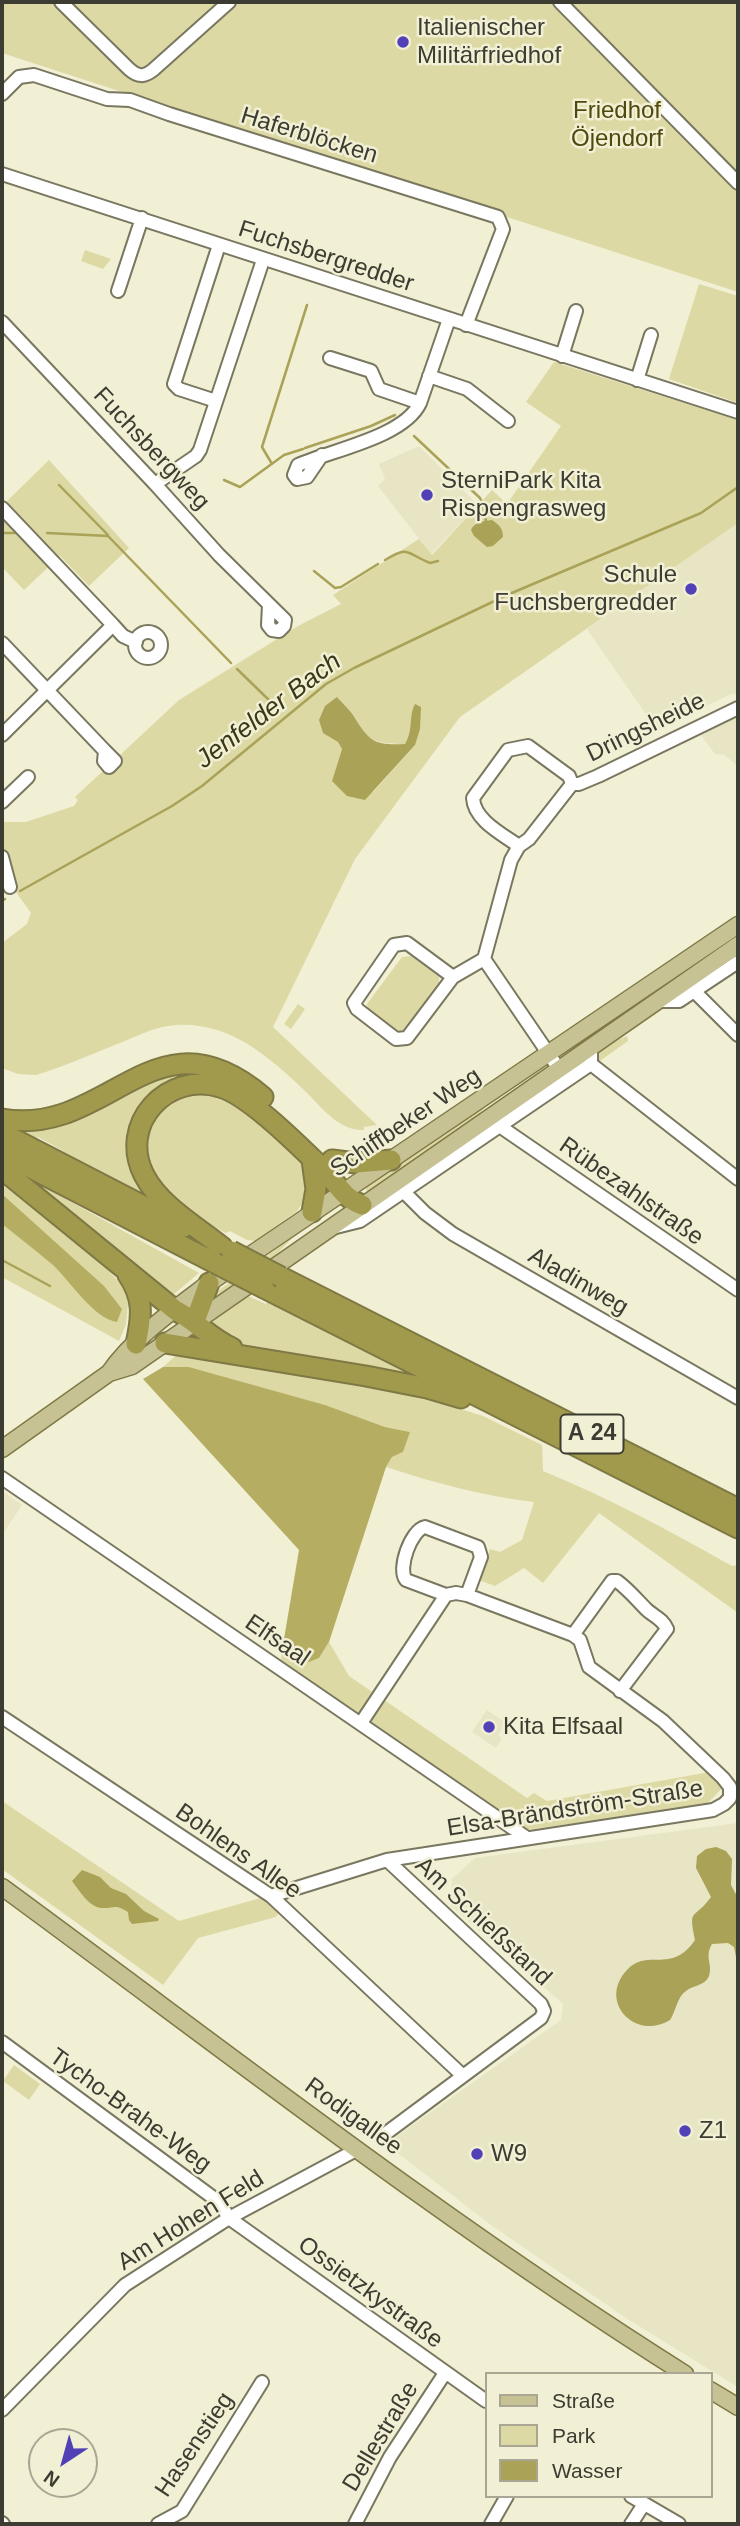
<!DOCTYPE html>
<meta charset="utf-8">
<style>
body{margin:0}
#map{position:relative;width:740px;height:2526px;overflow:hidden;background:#f1efd4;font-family:Helvetica,sans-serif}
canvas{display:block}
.frame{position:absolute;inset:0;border:4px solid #3d3c32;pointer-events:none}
.legend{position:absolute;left:485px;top:2372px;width:228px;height:126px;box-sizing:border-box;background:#f1efd4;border:2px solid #a9a793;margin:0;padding:9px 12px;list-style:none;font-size:21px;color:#3d3c32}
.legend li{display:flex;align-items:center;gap:14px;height:35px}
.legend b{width:35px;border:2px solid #a9a793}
.north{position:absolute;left:28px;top:2428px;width:70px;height:70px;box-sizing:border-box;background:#f1efd4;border:2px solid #a9a793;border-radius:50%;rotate:216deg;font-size:19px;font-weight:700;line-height:28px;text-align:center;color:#3d3c32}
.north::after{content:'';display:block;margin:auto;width:24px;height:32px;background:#5240b7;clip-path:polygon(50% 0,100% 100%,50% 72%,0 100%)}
</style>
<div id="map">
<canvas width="740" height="2526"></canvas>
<div class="frame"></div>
<ul class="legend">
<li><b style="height:9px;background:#c7c294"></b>Straße</li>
<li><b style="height:19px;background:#ddd9a5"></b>Park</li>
<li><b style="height:19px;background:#a9a257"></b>Wasser</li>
</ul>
<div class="north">N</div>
</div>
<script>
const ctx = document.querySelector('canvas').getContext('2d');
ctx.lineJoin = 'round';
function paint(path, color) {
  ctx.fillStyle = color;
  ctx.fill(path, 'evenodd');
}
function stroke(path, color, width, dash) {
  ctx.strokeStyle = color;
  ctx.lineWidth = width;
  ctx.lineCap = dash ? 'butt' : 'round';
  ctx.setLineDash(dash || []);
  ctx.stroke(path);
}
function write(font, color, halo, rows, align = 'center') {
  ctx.font = font + ' Helvetica,sans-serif';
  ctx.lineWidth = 5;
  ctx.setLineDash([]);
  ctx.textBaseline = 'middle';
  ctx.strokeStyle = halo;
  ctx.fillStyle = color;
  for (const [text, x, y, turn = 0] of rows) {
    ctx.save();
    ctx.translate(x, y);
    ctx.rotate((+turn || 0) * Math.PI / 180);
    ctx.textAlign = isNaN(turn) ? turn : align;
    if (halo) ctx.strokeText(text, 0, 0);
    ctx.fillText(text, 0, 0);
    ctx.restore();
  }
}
paint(new Path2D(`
 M419,446L478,505L431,554L378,486L385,479L379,464Z
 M738,523V694H731L657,730L587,629Z
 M738,716V766L724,755L715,754L701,735Z
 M2,1491L22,1505L2,1535Z
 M487,1710L506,1723L498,1735L502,1738L496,1748L472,1732Z
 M738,1823V2387L629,2320L491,2225L386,2144L561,2020L563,2004L450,1905L452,1879L475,1858Z`), '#e7e5c3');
paint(new Path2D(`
 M2,2H738V292L2,53Z
 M85,250L111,259L103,269L81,261Z
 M699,284L738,296V403L669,379Z
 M554,362L738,420V523L460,717L355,859L273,1027L377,1125L364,1127V1130C338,1131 322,1107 304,1090C268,1056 230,1022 176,1025C158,1026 141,1034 125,1041C96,1052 66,1066 36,1075L18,1074L2,1068V943L27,924L31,913L13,888L2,844V822H26L74,806L78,800L75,797L104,770L121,760L118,757L179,700L298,626L341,604L333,595L419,539L432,555L492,490L507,504L561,426L526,402ZM486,521L503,537L493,546L473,525ZM412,709L415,745L373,792L332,781L342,749L338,742L355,717C366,742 378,744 405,744L411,734Z
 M49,460L129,548L89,586L60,556L24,590L2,567V506Z
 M738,931V936L728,947L578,1049L575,1045Z
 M411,956L439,977V985L404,1031L396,1032L368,1012L367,1004L402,957Z
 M298,1004L305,1009L291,1029L284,1024Z
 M627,1036L628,1041L597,1063V1050Z
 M193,1068L203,1080L137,1123L155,1201L37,1141L38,1139L69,1154L38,1137L36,1140L10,1126Z
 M194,1090L232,1099L303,1158C307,1180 312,1192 297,1211L255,1241L247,1240L230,1231L226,1233C193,1216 151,1191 144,1151C142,1140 152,1121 156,1109Z
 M487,1105L467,1127L375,1191H367L365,1187Z
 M2,1178L87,1247L129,1293L126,1324L119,1341L2,1277Z
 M37,1183L199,1273L173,1295L35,1190Z
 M300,1230L274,1257L208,1304L211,1297L219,1290L274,1251L292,1233Z
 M248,1296L266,1304L268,1300L434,1385L237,1345L208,1325Z
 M182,1350L391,1387L483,1416L542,1445L543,1471C609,1498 670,1531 732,1566L738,1565V1613L599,1513L543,1583L524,1568L495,1586L479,1580L490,1549L500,1552L522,1540L534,1502C483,1496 435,1483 386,1467L392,1457L403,1452L409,1432L385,1427L324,1405L189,1367H163Z
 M329,1642L349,1676L527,1798L534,1793L547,1801L710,1772L724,1786L705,1806L525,1830L281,1660L282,1651L304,1664L319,1658Z
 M2,1801L179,1921L264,1897L281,1909L276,1917L198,1938L163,1985L2,1869Z
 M14,2065L40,2084L29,2100L3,2081Z`), '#ddd9a5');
paint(new Path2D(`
 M2,1194L104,1286L122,1309L117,1322C94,1319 70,1281 53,1265C36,1251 19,1237 2,1224Z
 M163,1367H189L325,1405L385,1427L410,1432L403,1452L392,1457L386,1467L329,1642L319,1658L304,1664L282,1651L299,1550L143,1379Z`), '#b5ae62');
paint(new Path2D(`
 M492,520C499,525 503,528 503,537L493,546L487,547L474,536L471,530C474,522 483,521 492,520Z
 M337,697C343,704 351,711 355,718C370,743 376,745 405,744C414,729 408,717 415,704L421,707L420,729L415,745L365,800L347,796L332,781L342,749L338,742L323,733L319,720L325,706Z
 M716,1847L726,1851L732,1859L731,1885L738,1898V1967L734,1947L728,1943L712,1944C704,1958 713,1963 709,1976C705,1986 693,1985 686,1991C677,1997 676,2011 670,2020C634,2042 596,1999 629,1968C649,1949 672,1974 695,1940C688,1906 694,1921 711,1897L696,1868L697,1856L706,1849Z
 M82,1870L100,1877L111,1888L126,1894L144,1911L159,1919L158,1921L132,1924L129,1920L128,1912C114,1903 114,1909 101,1908C88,1906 79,1890 72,1881Z`), '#a9a257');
stroke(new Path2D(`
 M414,436L480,498L483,505L486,521
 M305,448L371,426L395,415
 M272,464L262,447L307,305
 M224,480L240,487L284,455L303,449
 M59,485L108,535
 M2,533H15
 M47,533L108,536L231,663
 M385,560C410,545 405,553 430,563L438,561
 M314,571L335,588L341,587L378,564
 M237,669L270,701
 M20,891L172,806L202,786L326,684L354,668L507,595L701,513L738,487
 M2,901L5,899
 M2,1260L50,1286`), '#a9a257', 2.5);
const minor = new Path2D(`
 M61,2L129,69C138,77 144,77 153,70L229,2
 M560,2L738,183
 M2,94L19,77L34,75L107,99L130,100L169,114L498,217L503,229L466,325
 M2,174L738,412
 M118,291L142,218
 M2,322L155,484L219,555L285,620L284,626L279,631L272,630L268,625L269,605
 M562,356L576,311
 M330,358L371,371L379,389L420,403
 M429,376L467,389L508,421
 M637,380L651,335
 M216,401L179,389L174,384L219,245
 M322,455L307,477L297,479L294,475L298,465C332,450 404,437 420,403L449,319
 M155,484L196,456L200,450L263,260
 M2,508L113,625L2,735
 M113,625L123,636L136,642
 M135 645a13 13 0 1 1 26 0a13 13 0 1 1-26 0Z
 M2,643L105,751L115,761L109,767L104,761L105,751
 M2,802L28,777
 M519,846C502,834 474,820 473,798L508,750L528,746L569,776L572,784
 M2,857L10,887
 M453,977L407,943L394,945L354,1003L357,1009L396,1039L407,1038L453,977L484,959
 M695,992L738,1035
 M657,1001H679L738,962
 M591,1064L738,1179
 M559,1069L484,959L511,860L519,846L529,839L572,784H579L598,776L738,708
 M501,1127L738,1290
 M404,1192L425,1213L453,1234L738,1398
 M332,1228L360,1221L591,1064V1047
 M2,1478L527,1838
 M573,1635L612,1581H617C629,1590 636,1599 646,1609C653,1616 663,1619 667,1629L620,1691
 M2,1717L271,1896L462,2075
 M361,1723L446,1595
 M271,1896L387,1860L713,1810L724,1804L730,1798V1787L723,1778L663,1721L589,1667L580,1640L573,1635L467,1595L456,1593L446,1595L406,1580C397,1569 411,1530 425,1527L478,1547L481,1557L467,1595
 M2,2042L219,2202L229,2218L486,2401
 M385,2134L541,2018L544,2011L541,2004L387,1860
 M2,2410L125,2285L229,2218L358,2149
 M631,2496L679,2524
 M2,2523L3,2524
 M158,2524L182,2511L262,2382
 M355,2524L390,2457L445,2373
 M491,2524L507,2496
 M631,2524L644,2504`);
const major = new Path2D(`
 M109,1373C133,1338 176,1308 209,1283L738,925
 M2,1449L109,1373L132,1366L738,945
 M2,1887C227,2052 448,2225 685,2374
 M710,2390L738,2407`);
const highway = new Path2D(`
 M2,1119C109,1138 154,1004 263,1097
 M2,1133L184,1227
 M2,1153L215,1263
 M332,1160L356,1163L391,1160
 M2,1169L175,1310C196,1321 210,1338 232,1348
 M312,1212L316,1189L312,1160
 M222,1247C196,1226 160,1206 144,1175C118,1124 167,1071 220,1087C249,1095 300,1147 323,1169C336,1182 344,1199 362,1205
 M128,1275C144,1298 142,1317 136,1344
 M281,1277L738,1509
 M264,1288L738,1528
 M195,1321L209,1283
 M165,1343L366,1376L427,1388L461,1398`);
stroke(minor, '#79775f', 16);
stroke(major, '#7e7944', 19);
stroke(highway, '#7e7944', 23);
stroke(minor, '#fff', 12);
stroke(major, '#c7c294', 16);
stroke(highway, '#a19a4d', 19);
const highwayBridge = new Path2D(`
 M231,1251L281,1277
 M215,1263L264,1288`);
stroke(highwayBridge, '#7e7944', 23, []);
stroke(highwayBridge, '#a19a4d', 19);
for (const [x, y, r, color] of [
 [403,42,7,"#5240b7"],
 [427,495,7,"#5240b7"],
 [691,589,7,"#5240b7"],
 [489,1727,7,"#5240b7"],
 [685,2131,7,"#5240b7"],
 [477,2154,7,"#5240b7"]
]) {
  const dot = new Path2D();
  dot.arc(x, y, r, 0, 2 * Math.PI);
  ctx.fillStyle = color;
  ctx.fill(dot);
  stroke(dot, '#f1efd4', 2.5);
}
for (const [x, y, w] of [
 [592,1434,63]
]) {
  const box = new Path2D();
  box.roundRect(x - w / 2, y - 19.5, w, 39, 5);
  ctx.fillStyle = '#f1efd4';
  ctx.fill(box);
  stroke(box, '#3d3c32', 2);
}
write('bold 23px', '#3d3c32', null, [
 ["A 24",592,1434]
]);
write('24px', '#3d3c32', '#f1efd4', [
 ["Italienischer",417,28],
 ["Militärfriedhof",417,56],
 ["SterniPark Kita",441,481],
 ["Rispengrasweg",441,509],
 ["Schule",677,575,"right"],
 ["Fuchsbergredder",677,603,"right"],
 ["Kita Elfsaal",503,1727],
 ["Z1",699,2131],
 ["W9",491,2154]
], 'left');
write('24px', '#4f490e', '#f1efd4', [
 ["Friedhof",617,111],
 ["Öjendorf",617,139]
]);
write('24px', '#3d3c32', '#f1efd4', [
 ["Haferblöcken",309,136,17],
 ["Fuchsbergredder",326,257,18],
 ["Fuchsbergweg",151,449,47],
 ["Dringsheide",646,728,-26],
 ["Schiffbeker Weg",406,1123,-34],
 ["Rübezahlstraße",631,1192,35],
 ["Aladinweg",578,1282,30],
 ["Elfsaal",277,1641,34],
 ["Elsa-Brändström-Straße",575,1809,-9],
 ["Bohlens Allee",238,1852,35],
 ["Am Schießstand",483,1922,43],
 ["Tycho-Brahe-Weg",130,2111,36],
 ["Rodigallee",353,2117,36],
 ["Am Hohen Feld",191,2221,-32],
 ["Ossietzkystraße",370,2293,36],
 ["Dellestraße",381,2437,-59],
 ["Hasenstieg",195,2445,-56]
]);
write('italic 26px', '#3b3817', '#f1efd4', [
 ["Jenfelder Bach",269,711,-37]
]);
</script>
